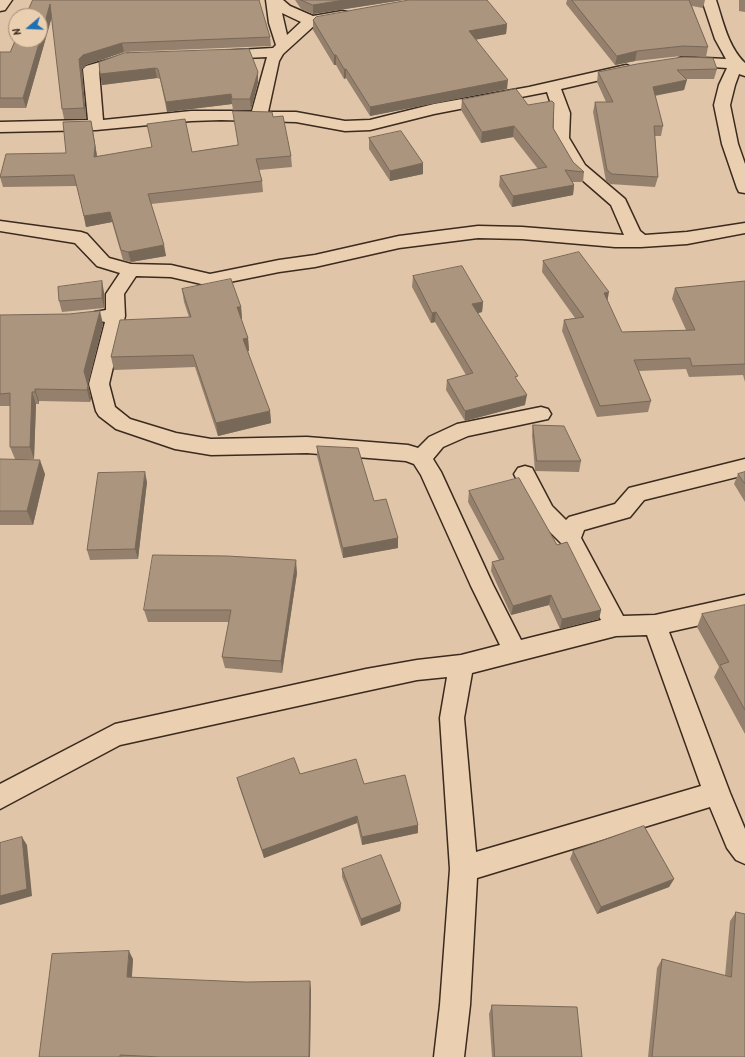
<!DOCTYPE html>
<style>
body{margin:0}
#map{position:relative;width:745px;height:1057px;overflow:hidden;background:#e0c5a8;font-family:Kalam,sans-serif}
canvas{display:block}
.north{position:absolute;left:8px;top:8px;width:40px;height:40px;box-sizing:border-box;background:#eacfb1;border:1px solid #a48d76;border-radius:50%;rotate:251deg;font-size:11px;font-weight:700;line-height:16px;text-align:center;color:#3b2a1e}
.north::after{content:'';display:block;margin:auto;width:14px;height:18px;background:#1f6fb2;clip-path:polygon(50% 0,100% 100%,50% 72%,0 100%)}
</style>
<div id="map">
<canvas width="745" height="1057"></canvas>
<div class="north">N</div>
</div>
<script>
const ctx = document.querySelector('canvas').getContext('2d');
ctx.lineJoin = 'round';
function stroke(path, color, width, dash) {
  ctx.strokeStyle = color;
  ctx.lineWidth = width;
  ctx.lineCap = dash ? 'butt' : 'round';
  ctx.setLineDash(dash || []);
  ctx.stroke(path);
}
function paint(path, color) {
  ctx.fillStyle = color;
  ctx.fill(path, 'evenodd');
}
const minor = new Path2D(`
 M0,0H12L5,10L0,11Z
 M266,0H283L290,6L313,16L342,11L347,12L349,15L347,18L316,24L283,54L279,61L268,112H296L345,121L370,120L434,104L529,87L626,65L631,67L634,70L631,73L561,89L570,113L569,138L585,165L625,199L640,231L645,235L687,232L745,223V233L687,244L641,247H615L522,239L478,238L399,248L315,267L279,272L210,286L171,277L136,276L124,294L125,316L109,384L115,407L130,419L176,433L211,439L307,437L408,445L418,448L429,437L457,424L541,407L548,409L551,414L548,419L468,436L443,447L433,459L441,472L493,585L521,640L601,620L562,544L536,518L514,474L518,468L525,466L532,468L552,506L566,520L569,517L615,504L629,488L745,459V475L644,500L630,517L584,530L581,538L623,616L655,615L745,595V615L669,632L730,793L745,829V864L736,860L727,848L710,807L477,878L470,1005L464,1057H434L440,1005L450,869L440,718L447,677L417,680L366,691L120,745L0,809V784L115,724L366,669L417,660L461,655L500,645L471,586L421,475L414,464L406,461L307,453L211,455L175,449L116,429L99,416L96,411L89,384L105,322L95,320L93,316L95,312L106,310V294L120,273L97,266L75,243L0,231V221L81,232L87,234L109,258L131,264L171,265L210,274L279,260L315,255L399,236L478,226L522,227L624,235L611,205L573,172L553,138L554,113L547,92L434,114L370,130L345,131L296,122L221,120L191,121L96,130L0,132V122L88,120L83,69L86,66L128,54L133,55L135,58L133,61L99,71L103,120L191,111H252L267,57L222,59L217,58L215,55L217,52L222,51L273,48L276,45L269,23ZM282,13L301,22L287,35ZM647,635L701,786L476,852L464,718L472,673L616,636Z
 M702,0H716C723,21 728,47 745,63V76L739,74L735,85L730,105L738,144L745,164V193L739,192L737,188L722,144L714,105L719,85L727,68L684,65L679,64L677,61L679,58L684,57L726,59L715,39Z`);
stroke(minor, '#3b2a1e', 3);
paint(minor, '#eacfb1');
paint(new Path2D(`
 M33,0L270,37L271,46L124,52L86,65L82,69L86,119H64L62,109L52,16L26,108H0V52H10Z
 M295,0H403L313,14L301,9Z
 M567,0H705L703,8L692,6L708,47L706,57L681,56L635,61L615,65L566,4Z
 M739,0H745V12L739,11Z
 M313,20L507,24L506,34L476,39L507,89L370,116L346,78L344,79L336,65H334L313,30Z
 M99,62L258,72V82L251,110H233L232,104L167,112L160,79L157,78L102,85Z
 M637,64L717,69L714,79H686L684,90L655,96L663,126L661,136H655L658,177L655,187L610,184L606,181L593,112L595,102H606L597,82L598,72Z
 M462,100L528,105L553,128L573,162L584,172L583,182H572L574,185L573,195L512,207L499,186L500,176L538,169L513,137L481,143L461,110Z
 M273,117L291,156L292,167L259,170L262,181L263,192L151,204L166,256L131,262L123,260L112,222L86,227L77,186L3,187L0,177V176L66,153L91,121L93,132L97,156L192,152L237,145Z
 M369,138L423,174L390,181L369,149Z
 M543,261L607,301L622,332L686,330L672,299L675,288L745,281V382L743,375L689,377L686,369L639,371L651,401L648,412L597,417L562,331L564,320L575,318L542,272Z
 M413,276L483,302L482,312L478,313L525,405L465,421L446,390L447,380L466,375L435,322L431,323L412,287Z
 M182,289L241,307L242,319H241L248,338L249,351H247L270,411L271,423L218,436L195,367L114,370L111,357L189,317L184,302Z
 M104,292V308L62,312L59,301Z
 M0,315L103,324L88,384L91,398L90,402L39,401V404H36L34,459H15L10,447V406H0Z
 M533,425L581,461L579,472L535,471L532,435Z
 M317,446L398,538V548L343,558L317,456Z
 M0,459L45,474L33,525H0Z
 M745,472V502L734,484L738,474Z
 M147,482L138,559L90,560L87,550Z
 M469,491L557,545L601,610L599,619L560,629L549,605L511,615L491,571L492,562L499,560L468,502Z
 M297,573L282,673L225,668L222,657L229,622H148L144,610Z
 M745,605V734L714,677L719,667L697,627L702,614Z
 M300,774L364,784L418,825V833L362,845L357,823L264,858L239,786L237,778Z
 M573,851L674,879L669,887L597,914L570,859Z
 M342,869L401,904L400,911L361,926L342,877Z
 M736,912L745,1057H648L657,968L662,959L725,976L730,921Z
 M133,959L132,977L311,989L310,1057H39Z
 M492,1005L582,1057H492L489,1014Z`), '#94806c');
paint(new Path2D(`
 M344,0H403L313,14V5Z
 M50,4L53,13L26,108L23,98Z
 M507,24L506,34L469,41V31Z
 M122,43L124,52L86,65L82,69L86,119L84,108L79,59L83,55Z
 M637,51L635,61L615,65L617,56Z
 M334,55H336V65H334Z
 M155,68L157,78L102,85L100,74Z
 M344,69H346V78L344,79Z
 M258,72V82L251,110L250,99Z
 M508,80L507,89L370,116V107Z
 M687,80L684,90L651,96L653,87Z
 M231,94L232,104L167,112L166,102Z
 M91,121L93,132L97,156L94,157Z
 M514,126L513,137L481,143L482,132Z
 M423,163V174L390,181V171Z
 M574,185L573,195L512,207L513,196Z
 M110,212L112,222L86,227L84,216Z
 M164,245L166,256L131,262L128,252Z
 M102,281L104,292V308L102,298Z
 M609,292L607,303L604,293Z
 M483,302L482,312L471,315L472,304Z
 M237,307H241L242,319L238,320Z
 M100,311L103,324L88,384L91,398L90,402L87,390L84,371Z
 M436,312L435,322L431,323L432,313Z
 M248,338L249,351L244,352L243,339Z
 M35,389L39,401V404L35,392Z
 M32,392L36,404L34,459L30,447Z
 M527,395L525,405L465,421V411Z
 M270,411L271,423L218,436L216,423Z
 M40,460L45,474L33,525L27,511Z
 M145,472L147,482L138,559L135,549Z
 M398,538V548L343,558V548Z
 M296,560L297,573L282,673L281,661Z
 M551,595L549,605L511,615L513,606Z
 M601,610L599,619L560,629L562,619Z
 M357,816V823L264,858L262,850Z
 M418,825V833L362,845V837Z
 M22,837L27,845L32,896L0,905V896Z
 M674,879L669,887L597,914L601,907Z
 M401,904L400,911L361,926V919Z
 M129,951L133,959L131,985L127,977Z
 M310,981L311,989L310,1057H309Z`), '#786858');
const building = new Path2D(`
 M33,0H259L270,37L122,43L83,55L79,59L84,108L62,109L50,4L40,40V16H26Z
 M301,0H344L313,5Z
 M409,0H487L507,24L469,31L508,80L370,107L346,69H344L336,55H334L313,20L316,17Z
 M572,0H689L708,47L683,46L637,51L617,56Z
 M16,39V40H40L23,98H0V52H10Z
 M249,49L258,72L250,99H232L231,94L166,102L158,69L155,68L100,74L99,62L124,53Z
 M683,57L713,58L717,69L677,70L687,80L653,87L663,126H654L658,177L612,174L607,170L595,102H613L598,72L637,64Z
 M516,89L528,105L552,101L554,103L553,128L573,162L584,172L565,170L574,185L513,196L500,176L547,167L514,126L482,132L462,100Z
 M233,111L272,112L273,117L283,116L291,156L256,159L262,181L148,194L164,245L128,252L121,250L110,212L84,216L74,175L0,177L6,154L66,153L63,122L91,121L95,146L94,157L152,147L147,124L185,119L192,152L238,145Z
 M401,131L423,163L390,171L369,138Z
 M579,252L609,292L604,293L622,332L695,330L675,288L745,281V364L692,366L690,358L634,360L651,401L600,406L564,320L584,317L543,261Z
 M462,266L483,302L472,304L518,376L515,377L527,395L465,411L447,380L473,373L436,312L432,313L413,276Z
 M231,279L241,307H237L248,338L243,339L270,411L216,423L193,355L111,357L120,320L191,317L182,289Z
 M102,281V298L59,301L58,287Z
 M100,311L84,371L88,386L87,390L35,389V392H32L30,447H10V393L0,394V315L69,314Z
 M533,425L564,426L581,461H537Z
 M317,446L358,448L374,501L386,499L398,538L343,548Z
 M0,459L40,460L27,511H0Z
 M145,472L135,549L87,550L98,473Z
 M745,472V484L738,474Z
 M519,478L557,545L567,542L601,610L562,619L551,595L513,606L492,562L504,559L469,491Z
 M153,555L227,556L296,560L281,661L222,657L231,610H144Z
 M745,605V710L720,665L729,662L702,614Z
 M294,758L300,774L356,759L364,784L405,775L418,825L362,837L357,816L262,850L237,778Z
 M644,826L674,879L601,907L573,851Z
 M22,837L27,889L0,896V843Z
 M381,855L401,904L361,919L342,869Z
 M736,912L745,914V1057H652L662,959L731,977Z
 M129,951L127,977L246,982L310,981L309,1057H160L120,1055V1057H39L52,954Z
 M492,1005L577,1007L582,1057H495Z`);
paint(building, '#ac957e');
stroke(building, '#786858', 1);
</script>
